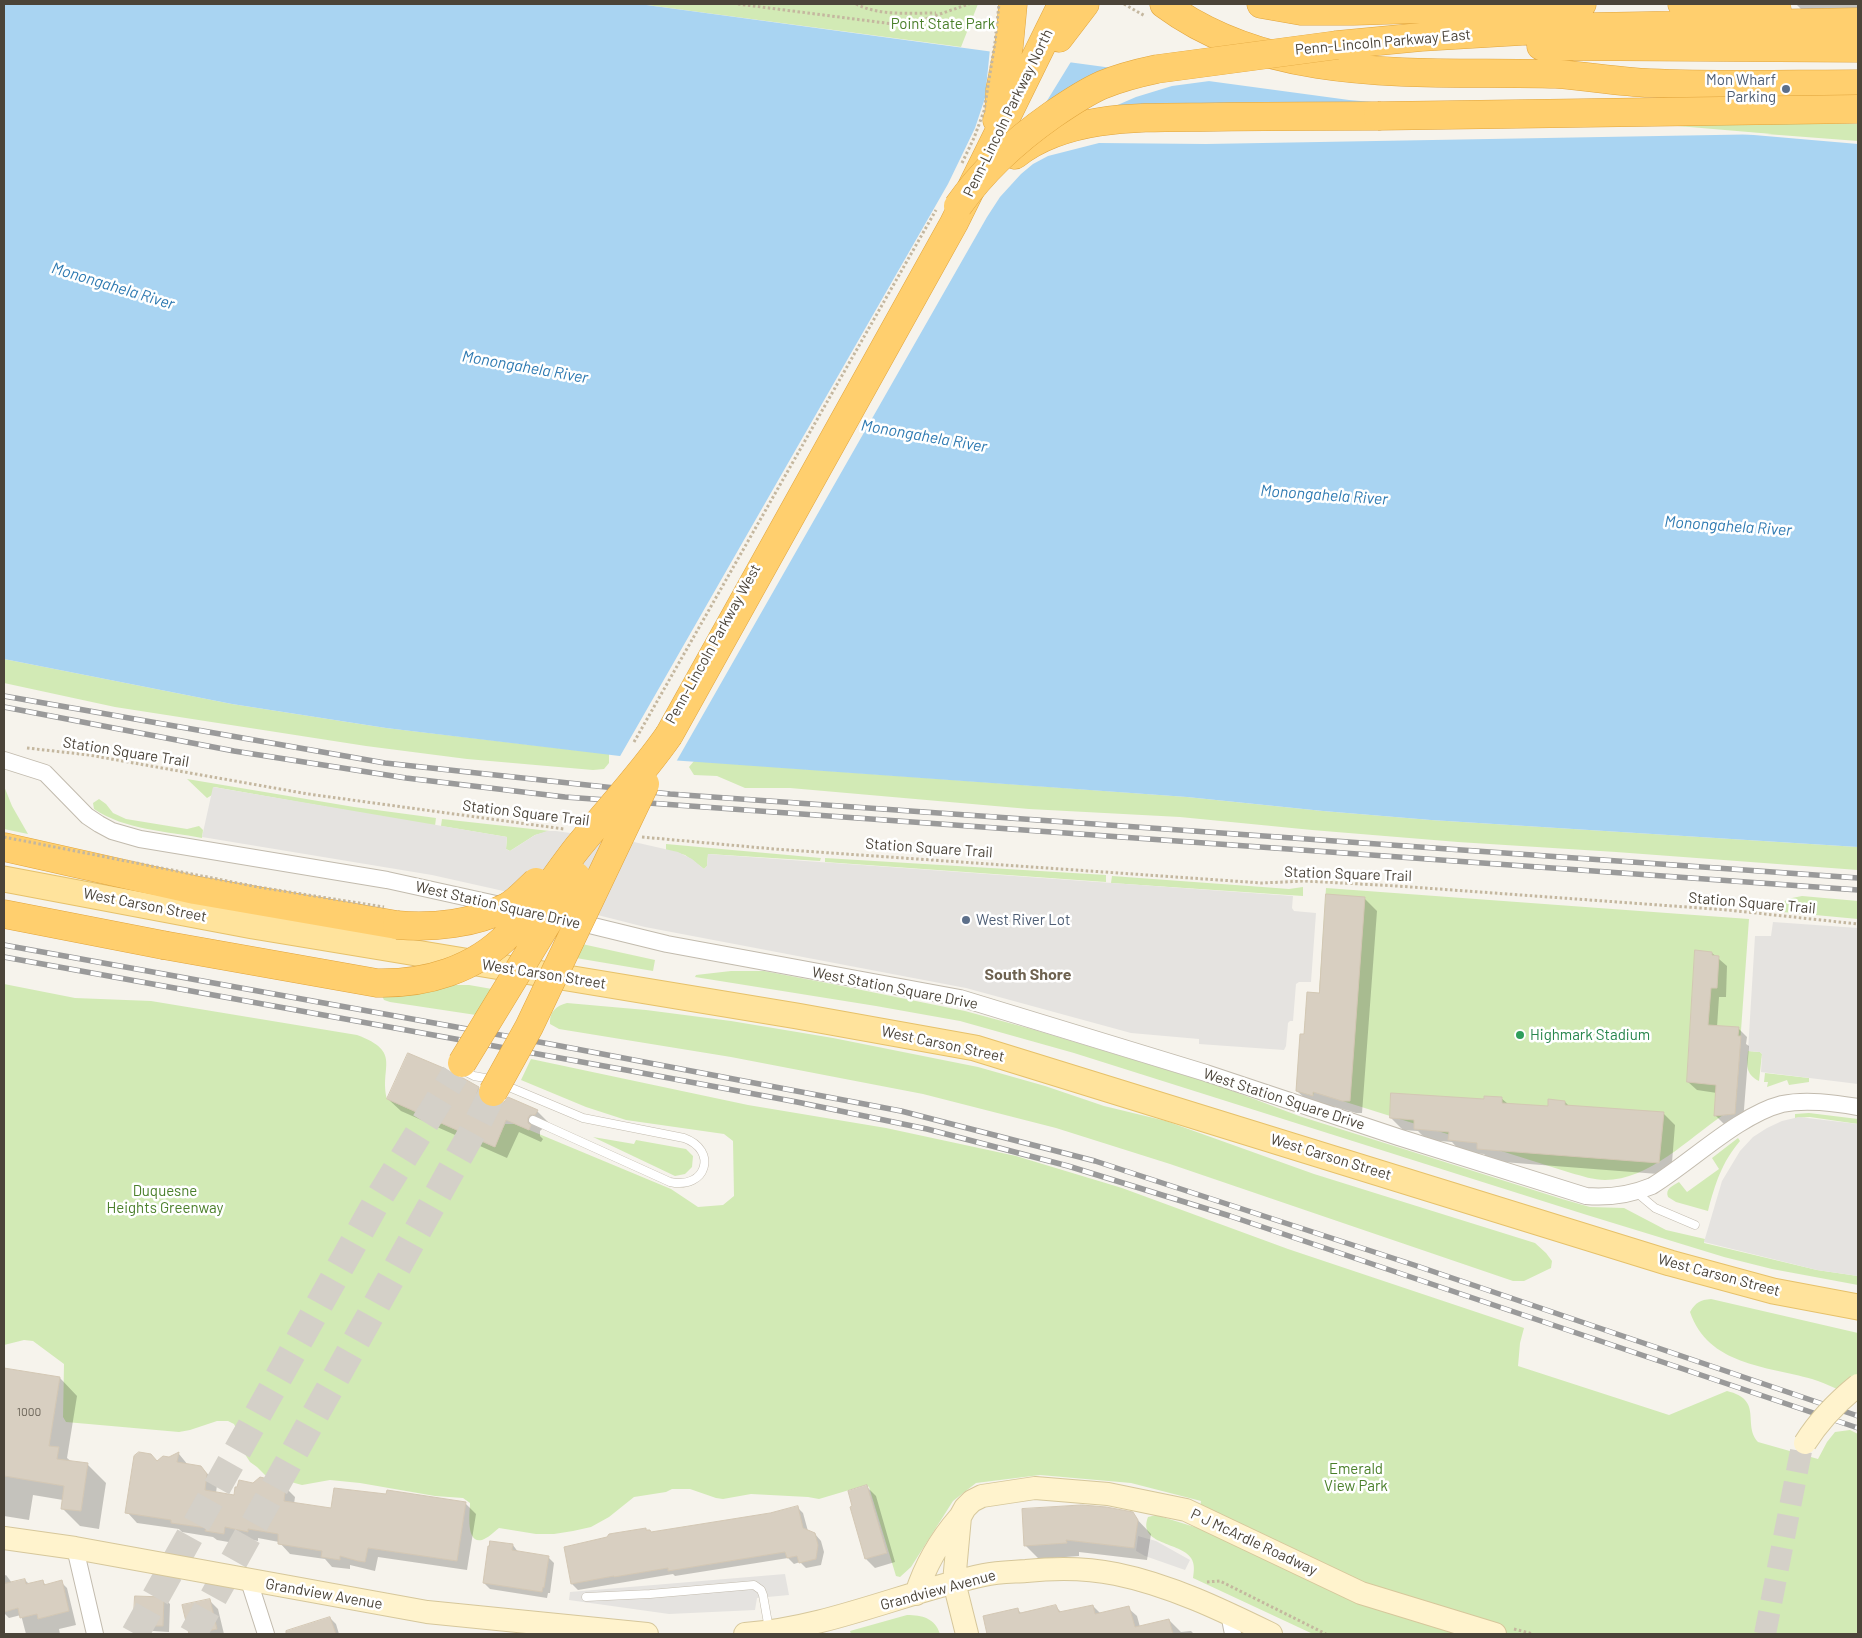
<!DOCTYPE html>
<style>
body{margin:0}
#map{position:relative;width:1862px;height:1638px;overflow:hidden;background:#f6f3ec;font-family:Barlow,sans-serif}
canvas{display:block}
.frame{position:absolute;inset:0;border:5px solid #4b4439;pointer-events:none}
</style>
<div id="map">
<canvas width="1862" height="1638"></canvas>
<div class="frame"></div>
</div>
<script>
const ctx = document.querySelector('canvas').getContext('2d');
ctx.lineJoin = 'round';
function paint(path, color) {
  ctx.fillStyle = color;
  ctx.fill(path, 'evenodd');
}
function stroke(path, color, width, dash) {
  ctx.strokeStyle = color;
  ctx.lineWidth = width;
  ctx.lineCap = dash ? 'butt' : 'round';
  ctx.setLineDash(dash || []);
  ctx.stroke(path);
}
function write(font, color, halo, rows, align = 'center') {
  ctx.font = font + ' Barlow,sans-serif';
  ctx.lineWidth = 5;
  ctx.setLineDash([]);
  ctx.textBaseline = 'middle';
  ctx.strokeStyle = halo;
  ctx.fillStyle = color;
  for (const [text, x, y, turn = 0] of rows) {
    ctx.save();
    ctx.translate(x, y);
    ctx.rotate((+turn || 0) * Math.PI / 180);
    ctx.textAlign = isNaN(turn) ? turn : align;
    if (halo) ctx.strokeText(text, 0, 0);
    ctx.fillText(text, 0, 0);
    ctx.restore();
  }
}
paint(new Path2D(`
 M639,4H978L961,47Z
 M1661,120L1858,124V141L1661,126Z
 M4,659L232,704L386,728L609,754V763L604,769L593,770L467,759L366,746L115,707L4,683Z
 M694,761L1187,797L1323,811L1431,820L1858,847V870L1616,852L1458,842L1312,830L1180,817L1029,809L790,788H745L717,776L694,775L689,767Z
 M187,779L354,807L436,818L435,826L214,787L212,795L207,798Z
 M4,786L12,806L28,834L4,829Z
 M99,799L106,804L113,813L126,819L187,829L199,826L203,830L202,838C166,831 125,830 94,809L93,803Z
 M442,819L550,831L535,835L510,851L506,849L507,837L441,826Z
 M666,844L821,858L820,861L708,854L707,866L704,869L685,855L666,850Z
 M825,858L1106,875V882L825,862Z
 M1112,876L1276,888L1289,889L1303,887V896L1111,883Z
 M1326,888L1749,919L1735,1114L1723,1115C1688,1139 1649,1180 1605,1180C1594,1180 1582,1176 1571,1173L1314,1092L1313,1096L1296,1091L1300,1034H1304L1307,992L1319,993Z
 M1802,896L1858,901V919L1783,912V903L1787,899Z
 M582,944L655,960L653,971L576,958Z
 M731,971H764L832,984L965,1011L1035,1030L1217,1085L1299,1116L1562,1199L1590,1207L1624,1208L1666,1230L1705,1239L1704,1243L1817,1270L1858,1276V1285L1772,1269L1724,1257L1587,1215L1074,1053L960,1021L876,1006L695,977L696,975Z
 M4,984L75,998L151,1001L357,1035C403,1052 379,1067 387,1099L494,1147L505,1124H515L671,1189L698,1207L723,1205L734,1196L733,1141L724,1134L626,1120L586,1107L521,1080L531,1059L748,1105L886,1128L1016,1156L1122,1188L1288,1249L1524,1328L1520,1343L1518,1366L1669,1415L1727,1391C1764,1400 1742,1424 1758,1442L1818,1459L1827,1442L1835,1432L1850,1430L1858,1434V1634H1313L1193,1578C1194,1571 1195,1564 1191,1558C1181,1542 1137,1545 1148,1517L1156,1515L1198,1528L1201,1501L1131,1483L1040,1475L976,1483L953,1501L911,1567L900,1577L896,1576L869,1487L866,1485L819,1499L808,1497L751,1494L723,1499L716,1498L690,1489H672L666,1492L634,1497L609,1517L591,1527L573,1531L554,1534H536L499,1528C494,1532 488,1538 482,1540C465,1544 470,1511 470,1503L463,1498L435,1496L360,1483L330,1480L302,1485L265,1475L257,1467L250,1462L237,1442V1430L234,1424L228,1421H217L190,1430L179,1432L66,1422L63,1417L64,1364L33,1341L24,1340L4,1345Z
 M448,985H469L492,989L476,1015L390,1002L384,1000L382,996Z
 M567,1003L646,1010L731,1021L833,1038L978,1067L1045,1086L1104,1106L1166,1121L1314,1174L1535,1243L1546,1253L1552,1261L1551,1268L1524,1281H1513L1170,1164L1056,1128L923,1094L731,1057L559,1029L550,1024C549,1012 556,1006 567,1003Z
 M1748,1051L1760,1052L1762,1054L1759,1081C1745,1074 1747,1065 1748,1051Z
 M1765,1073L1809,1078V1082L1789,1085L1787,1080L1767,1087L1768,1082H1764Z
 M1809,1113L1858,1119V1124L1810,1117L1795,1118V1114Z
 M593,1137L634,1144L636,1140L686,1149L693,1156L692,1167L685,1174L675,1176Z
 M1738,1138L1740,1141C1722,1162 1715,1184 1708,1211L1676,1202L1668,1197C1665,1189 1672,1186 1679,1182L1687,1192L1719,1169L1712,1158Z
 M1711,1299L1858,1333V1399C1843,1392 1828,1384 1812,1379C1766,1366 1708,1365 1690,1312C1696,1302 1700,1300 1711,1299Z
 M907,1615C922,1615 935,1618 940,1634H851L850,1631Z`), '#d2eab5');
paint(new Path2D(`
 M213,787L507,837L506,849L510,851L535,835L547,831H556L634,842L678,852L692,859L704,869L707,866L708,854L1293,896L1292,908L1294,911L1316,913L1311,982H1299L1296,984L1293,1021H1290L1288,1023L1286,1046L1284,1050L1199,1044V1039L1131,1033L966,988L645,927L499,890L432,875L202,837Z
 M1773,922L1858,928V1084L1761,1072L1762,1054L1760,1052L1748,1051L1755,936H1771Z
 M1799,1117L1858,1124V1276L1817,1270L1704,1242L1722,1181L1740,1151L1753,1137L1767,1128L1782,1121Z
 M1138,1536L1156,1541L1190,1560L1185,1570L1145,1556L1136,1551Z
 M785,1574L789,1595L757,1598L755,1610L669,1614L569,1600L570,1592Z`), '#e5e3e0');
paint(new Path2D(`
 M4,4H639L1349,100L1858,144V847L1431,820L1323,811L1187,797L628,757L386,728L232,704L4,659Z`), '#a9d4f2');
paint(new Path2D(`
 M990,49L1072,60L1045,104L1097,72L1117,66L1217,80L1172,86L1136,97L1113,107L1442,106L1772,134L1206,144L1099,143L1048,156L1033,164L1021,174L1000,197L987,217L676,762L619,758L948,184L975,128L985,98Z`), '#f6f3ec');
paint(new Path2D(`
 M1796,4H1858V11H1803Z
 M1364,898L1377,911L1362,1113H1356L1325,1104V1108L1310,1103L1297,1091L1320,994Z
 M1712,953L1727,966L1726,997H1719L1717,1027L1738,1028L1747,1037L1746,1044L1749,1046L1743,1122L1724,1124L1715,1115L1717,1093L1697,1090L1688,1082Z
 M454,1078L478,1088L491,1100L490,1108L537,1111L549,1123L540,1131V1136L543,1139L541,1142L519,1132L507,1158L401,1111L388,1099Z
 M1501,1098L1508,1104L1549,1107L1565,1102L1569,1106L1663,1113L1675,1125L1671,1175L1490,1161L1484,1154L1461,1152L1452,1142L1427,1140L1418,1131L1403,1130L1391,1118Z
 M4,1369L60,1378L77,1396L67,1458L72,1462L88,1465L106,1483L99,1529L80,1526L62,1508L63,1500L33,1495L29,1520L4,1516Z
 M179,1454L188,1465L200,1467L211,1477L217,1485L216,1493L235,1496L273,1486L285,1487L295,1497L294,1504L332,1510L466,1504L476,1514L467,1570L378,1557L375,1571L350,1565V1569L332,1567L325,1559L290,1554L279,1542L258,1538V1541L235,1537L234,1543L217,1540L213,1537L182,1532L179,1529L137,1523L127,1512L158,1462Z
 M867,1487L876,1496L895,1562L875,1568L866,1559L852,1508Z
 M797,1507L803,1513L808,1531L815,1534L821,1541L824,1552L821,1565L806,1568L800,1562L794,1564L788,1558L675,1576L673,1574L578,1590L572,1584L647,1531L652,1533L770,1515Z
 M1132,1514L1151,1534L1147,1560L1079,1552V1556L1039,1559L1025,1545Z
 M513,1545L518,1552L548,1557L554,1563L550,1593H548L547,1598L490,1589L484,1583Z
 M6,1575L12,1583L25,1580L29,1584L42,1581L47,1586L61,1582L67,1588L76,1625L59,1629L60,1634H26L21,1615L9,1618L4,1613V1576Z
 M164,1598L170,1604L169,1632L153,1631L147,1625V1620H142L136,1614Z
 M209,1600L218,1609L224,1634H197L189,1626Z
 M1055,1606L1062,1613L1093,1606L1101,1614L1128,1608L1137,1616L1140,1627L1169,1620L1181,1632L1191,1631L1194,1634H988L984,1617L1018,1610L1022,1614Z
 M330,1618L336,1624L339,1634H295L293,1630Z`), '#0003');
const building = new Path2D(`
 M1326,894L1365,897L1350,1101H1342L1313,1092V1096L1296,1091L1300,1034H1304L1307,992L1319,993Z
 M1695,950L1712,952V955L1719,956L1717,988H1711L1708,1025L1739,1027L1738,1036H1741L1735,1114L1714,1116L1716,1085L1687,1082Z
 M408,1053L446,1069L454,1077L463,1078L479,1087L477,1093L479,1100L486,1106L494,1108L501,1106L508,1097L538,1110L535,1115H530L528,1118V1123L531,1125L529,1130L506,1120L495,1147L387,1099Z
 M1391,1093L1484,1099V1096L1502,1097V1103L1548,1106V1099L1565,1101V1105L1664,1112L1659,1163L1477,1149V1143L1448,1140L1449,1132L1414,1129V1120L1390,1118Z
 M4,1368L60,1377L49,1446L59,1447L57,1459L88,1463L81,1511L61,1509L64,1486L4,1476Z
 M139,1452L151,1454L157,1461L163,1456L169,1457L179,1452L177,1462L201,1466L207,1474L205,1490L234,1495L235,1487H237L239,1480L253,1483L260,1477L268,1479L272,1484L286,1486L284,1501L331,1508L334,1488L386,1494L387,1490L466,1502L457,1561L368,1548L365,1562L358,1561L340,1556V1560L321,1557L322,1551L278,1544V1534L248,1529V1532L225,1527L224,1534L205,1531L206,1528L171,1523V1520L125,1513L134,1456Z
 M867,1485L887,1553L865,1559L850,1507L852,1506L848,1491Z
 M1082,1505L1106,1507L1133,1512L1138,1520L1134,1548L1066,1540L1067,1543L1024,1546L1022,1509Z
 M798,1506L803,1528L815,1533L818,1545L816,1559L799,1563L797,1556L787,1558L785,1552L668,1571V1568L614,1577V1576L571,1584L564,1547L607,1537L609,1534L646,1528V1530H650L651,1532L770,1513Z
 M490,1541L513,1544L512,1550L549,1556L544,1588L543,1587L542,1592L483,1583L488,1546H489Z
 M25,1579L26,1584L43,1580L44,1585L62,1580L69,1611L38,1619L37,1614L20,1618L18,1608L4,1612V1584Z
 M135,1596L164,1597L163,1626H145L146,1615L134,1614Z
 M210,1599L217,1629L207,1631L208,1634H189L182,1605Z
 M1056,1605L1059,1612L1093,1605L1095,1614L1129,1606L1135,1627L1169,1619L1173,1634H987L983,1616L1018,1608L1019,1613Z
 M330,1617L336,1634H286V1631Z`);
paint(building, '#d8cfc1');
stroke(building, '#d3c7b4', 1);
stroke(new Path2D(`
 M1765,1634L1801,1451`), '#d4d0c8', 22, [22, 11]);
stroke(new Path2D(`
 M135,1634L377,1201L455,1074
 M193,1634L478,1122L493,1092`), '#d4d0c8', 28, [28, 14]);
const lane = new Path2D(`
 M462,1070L474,1076L490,1079L583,1118L684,1138C718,1150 707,1190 670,1182L533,1120
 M1636,1192L1655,1208L1695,1225
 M586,1597L650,1594L754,1585L761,1590L763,1595L769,1629`);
const street = new Path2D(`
 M4,760L45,773L87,816L99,824L112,831L140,839L387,880L505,906
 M573,921L667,944L960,998L1206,1073L1398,1137L1586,1196C1610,1198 1630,1195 1652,1186C1691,1162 1739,1115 1782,1104C1806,1099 1834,1103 1858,1107
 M75,1548L95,1634
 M249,1581L266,1634
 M1229,1614L1233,1634`);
const secondary = new Path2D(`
 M4,1538L75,1548L427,1612L647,1634
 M916,1594C925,1566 940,1540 959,1518
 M745,1634C828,1628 904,1592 984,1575C997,1572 1012,1572 1026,1571C1055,1568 1087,1568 1116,1574C1170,1585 1222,1610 1271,1634
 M967,1634L954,1582L960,1517L965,1508L972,1501L982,1496L1035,1488L1108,1494L1186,1510L1361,1593L1495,1634`);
const primary = new Path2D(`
 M4,879L253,926L797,1016L975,1048L1670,1263L1773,1291L1858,1307`);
const highway = new Path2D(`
 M1164,4C1276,87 1425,70 1556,74C1587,76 1619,82 1650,83C1719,86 1789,84 1858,84
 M1261,4L1301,11H1353L1582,4
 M1682,4L1777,9
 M1059,38L1085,4
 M1337,45L1421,37L1589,27L1858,22
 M1541,46L1858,48
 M997,120L999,115L1000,90L1009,46L1013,4
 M1015,155C1069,112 1152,118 1217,117C1271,116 1324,116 1378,116
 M669,735L954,223L1062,4
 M4,847L195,890L397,925
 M4,914L163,945`);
stroke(lane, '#c2bbae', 9);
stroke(street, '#c2bbae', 18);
stroke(secondary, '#d6c79b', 24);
stroke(primary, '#e6c16a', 27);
stroke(highway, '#e0a43c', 29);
stroke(new Path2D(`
 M738,4L901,25L911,24L969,4
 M856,4C880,16 909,13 936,13
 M1124,4L1145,16
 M27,748L89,755L308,794L564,829
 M642,837L774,849L1262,883L1305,881L1397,886L1728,910L1858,924
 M1207,1582L1220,1581L1326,1634
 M1514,1629L1533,1634`), '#c4b79f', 3, [2.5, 2.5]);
stroke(lane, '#fff', 8);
stroke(street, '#fff', 16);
stroke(secondary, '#fff3cd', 22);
stroke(primary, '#ffe39c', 25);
stroke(highway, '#ffcf6e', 28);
const rail = new Path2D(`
 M4,696L385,763L670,794L1858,878
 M4,707L234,751L406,778L565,797L1858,890
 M4,945L550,1044L901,1111L1095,1161L1414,1265L1858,1416
 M4,957L626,1070L797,1102L927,1129L1068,1166L1230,1216L1858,1428`);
stroke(rail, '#9a9a9a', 5.5);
stroke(rail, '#fff', 4, [11]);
const secondaryBridge = new Path2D(`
 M1805,1443C1820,1419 1837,1402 1858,1385`);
const highwayBridge = new Path2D(`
 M1378,116L1858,109
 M958,206C984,169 1015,141 1052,115C1068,104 1084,93 1102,85C1119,78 1138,73 1157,69L1337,45
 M397,925C433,928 474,924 507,907C518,901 527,890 536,882
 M163,945L377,983C426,984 474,970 509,934C536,908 555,876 578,847C608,810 642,774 669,735
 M462,1063L576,876
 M493,1092L529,1027L645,784`);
stroke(secondaryBridge, '#d6c79b', 24, []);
stroke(highwayBridge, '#e0a43c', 29, []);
stroke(new Path2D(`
 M962,163L974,138L984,111L995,42L999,4
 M634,742L936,210
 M4,837L258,887L384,907`), '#c4b79f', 3, [2.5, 2.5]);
stroke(secondaryBridge, '#fff3cd', 22);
stroke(highwayBridge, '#ffcf6e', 28);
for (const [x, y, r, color] of [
 [1786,89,5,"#5c6f8a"],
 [966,920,5,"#5c6f8a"],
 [1520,1035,5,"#2e9e5b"]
]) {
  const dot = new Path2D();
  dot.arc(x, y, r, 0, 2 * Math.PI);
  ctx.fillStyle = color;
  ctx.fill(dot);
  stroke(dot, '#fff', 2);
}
write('12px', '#6e675b', null, [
 ["1000",29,1412]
]);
write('15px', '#4a7f2a', '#fff', [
 ["Point State Park",943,24],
 ["Duquesne",165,1191],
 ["Heights Greenway",165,1208],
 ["Emerald",1356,1469],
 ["View Park",1356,1486]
]);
write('15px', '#4b4439', '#fff', [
 ["Penn-Lincoln Parkway East",1383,42,-5],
 ["Penn-Lincoln Parkway North",1008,113,-64],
 ["Penn-Lincoln Parkway West",713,644,-61],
 ["Station Square Trail",126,752,9],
 ["Station Square Trail",526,813,7],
 ["Station Square Trail",929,848,4],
 ["Station Square Trail",1348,874,2],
 ["Station Square Trail",1752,903,5],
 ["West Carson Street",145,905,11],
 ["West Station Square Drive",498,905,13],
 ["West Carson Street",544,974,9],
 ["West Station Square Drive",895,988,11],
 ["West Carson Street",943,1044,12],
 ["West Station Square Drive",1284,1099,18],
 ["West Carson Street",1331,1157,17],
 ["West Carson Street",1719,1275,15],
 ["P J McArdle Roadway",1254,1542,25],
 ["Grandview Avenue",938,1590,-15],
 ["Grandview Avenue",324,1594,10]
]);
write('15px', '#4e5e75', '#fff', [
 ["Mon Wharf",1776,80],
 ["Parking",1776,97],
 ["West River Lot",976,920,"left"]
], 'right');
write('15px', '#27864d', '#fff', [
 ["Highmark Stadium",1530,1035]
], 'left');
write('italic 16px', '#2e7ab2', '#fff', [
 ["Monongahela River",113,286,17],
 ["Monongahela River",525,367,10],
 ["Monongahela River",924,436,10],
 ["Monongahela River",1324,495,4],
 ["Monongahela River",1728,526,4]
]);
write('bold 16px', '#6e6250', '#fff', [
 ["South Shore",1028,975]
]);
</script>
